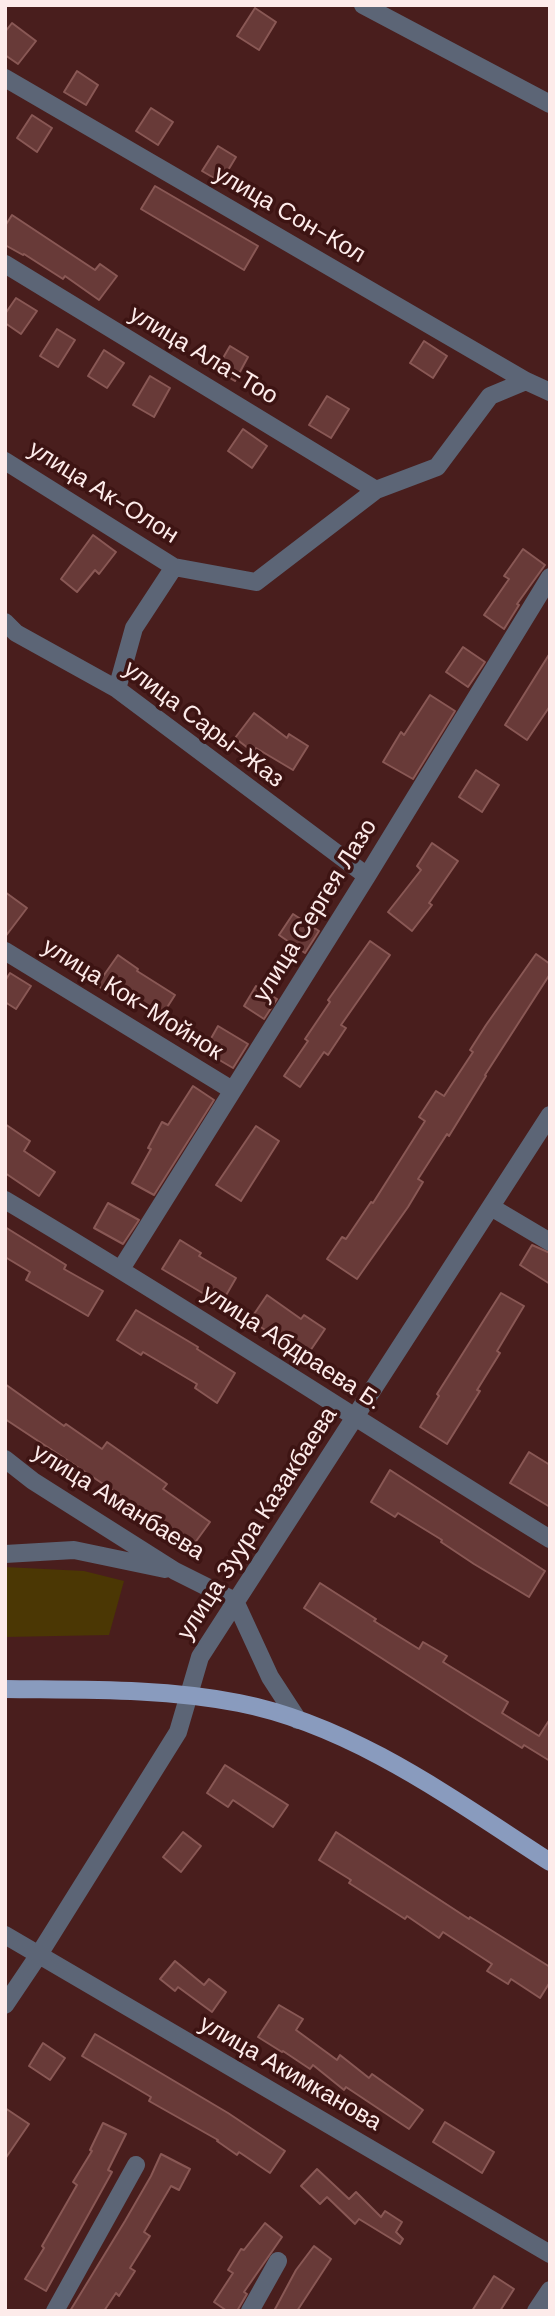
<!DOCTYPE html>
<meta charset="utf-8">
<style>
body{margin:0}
#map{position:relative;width:555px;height:2316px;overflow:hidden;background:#491e1d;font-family:"DM Sans",sans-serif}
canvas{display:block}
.frame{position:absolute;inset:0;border:7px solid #fdebea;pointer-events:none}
</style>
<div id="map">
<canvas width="555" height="2316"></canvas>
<div class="frame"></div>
</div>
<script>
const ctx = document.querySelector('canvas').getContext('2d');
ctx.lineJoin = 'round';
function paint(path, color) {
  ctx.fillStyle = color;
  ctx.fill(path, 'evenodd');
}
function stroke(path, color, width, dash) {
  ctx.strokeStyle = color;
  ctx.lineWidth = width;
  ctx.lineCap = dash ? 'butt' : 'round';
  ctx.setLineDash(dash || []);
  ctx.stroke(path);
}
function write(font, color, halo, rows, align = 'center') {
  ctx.font = font + ' "DM Sans",sans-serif';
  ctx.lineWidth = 7;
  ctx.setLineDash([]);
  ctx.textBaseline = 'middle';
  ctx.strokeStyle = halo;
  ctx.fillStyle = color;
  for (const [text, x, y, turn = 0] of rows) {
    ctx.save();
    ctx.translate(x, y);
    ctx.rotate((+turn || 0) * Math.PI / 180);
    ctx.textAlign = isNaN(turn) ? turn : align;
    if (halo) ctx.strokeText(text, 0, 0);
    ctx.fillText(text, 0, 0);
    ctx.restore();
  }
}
paint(new Path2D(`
 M5,1567L84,1571L124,1581L109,1635L5,1637Z`), '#4b3704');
const building = new Path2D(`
 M255,8L276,22L259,50L237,36Z
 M12,23L36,41L18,64L5,55V32Z
 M77,71L98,85L86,105L64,92Z
 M151,108L173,122L158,145L136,131Z
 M32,115L52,128L37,152L17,138Z
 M218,146L236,157L221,182L202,171Z
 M155,186L258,246L244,270L141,209Z
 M12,215L95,270L100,264L117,276L99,300L65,276L63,279L24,254L23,255L5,245V226Z
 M16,298L37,311L21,334L5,323V314Z
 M57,329L75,340L58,367L40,356Z
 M424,341L447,356L433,378L410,363Z
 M230,346L248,357L235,381L216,370Z
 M104,350L124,363L107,388L88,376Z
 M150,376L170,388L154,417L133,405Z
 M327,396L349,409L331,438L309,425Z
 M243,429L267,446L252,468L228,451Z
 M93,535L116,552L99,574L95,570L77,592L61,579Z
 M523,549L545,565L517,604L519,605L504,629L484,615L509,579L504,576Z
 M463,647L485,662L468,687L446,672Z
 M550,653V706L527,740L505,725Z
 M430,695L455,711L413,779L383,762L401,732L404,735Z
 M254,713L287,738L289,734L308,746L293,770L256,748L253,752L235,738Z
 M476,770L499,785L482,812L459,797Z
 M432,843L458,861L429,903L432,905L412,931L388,912L421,870L417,866Z
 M5,892L27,908L5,937Z
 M293,914L319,931L305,953L279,935Z
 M370,941L390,955L341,1025L346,1028L328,1055L324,1052L300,1087L284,1076L308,1041L305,1039L330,1002L328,1000Z
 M536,954L550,964V974L485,1075L486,1076L449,1136L447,1134L418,1179L423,1182L408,1207L357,1279L327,1259L342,1237L346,1239L371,1202L373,1203L425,1121L419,1117L436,1091L444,1096L473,1052L470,1050L486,1025Z
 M118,955L138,969L137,971L175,995L159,1020L121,995L118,1000L97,985Z
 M10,973L31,986L16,1009L5,1002V981Z
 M256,986L277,999L264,1019L244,1006Z
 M218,1026L248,1044L233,1068L204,1051Z
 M193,1086L214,1100L154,1195L132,1183L151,1149L148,1148L162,1122L168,1125Z
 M5,1124L30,1141L24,1151L55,1172L39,1196L5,1173Z
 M256,1126L279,1141L241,1201L216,1185Z
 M108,1203L139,1220L123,1244L94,1228Z
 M5,1227L66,1265L64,1269L103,1291L88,1316L26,1280L30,1272L5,1257Z
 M180,1240L201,1253L199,1256L236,1278L221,1304L162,1269Z
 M532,1245L550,1253V1284L520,1265Z
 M501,1293L524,1306L497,1351L500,1353L477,1390L480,1391L447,1444L420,1427L439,1396L437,1394Z
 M267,1295L301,1319L304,1315L325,1329L306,1357L250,1320Z
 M136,1310L198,1347L197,1349L235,1373L217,1403L195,1388L197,1384L143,1352L141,1355L117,1340Z
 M5,1384L64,1426L66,1424L102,1449L107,1442L167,1484L163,1489L210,1522L194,1544L5,1419Z
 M529,1452L550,1465V1507L510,1483Z
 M390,1470L545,1571L529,1597L474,1564L441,1542L442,1540L398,1513L395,1517L371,1502Z
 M320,1583L376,1619L374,1621L419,1649L423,1642L447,1656L443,1662L508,1702L502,1713L539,1736L550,1719V1761L524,1745L522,1748L471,1716L304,1608Z
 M225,1765L288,1805L273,1827L233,1800L228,1807L207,1793Z
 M183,1832L201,1846L181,1872L163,1857Z
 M336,1832L469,1919L470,1917L550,1967V1982L540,1998L511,1979L508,1984L487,1971L492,1964L443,1932L439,1938L407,1916L405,1919L349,1883L351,1880L319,1860Z
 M175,1961L204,1985L209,1979L226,1992L212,2012L178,1987L175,1991L160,1979Z
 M279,2005L303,2019L296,2030L337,2060L340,2055L369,2078L372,2074L423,2110L409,2129L346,2087L344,2090L313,2065L310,2069L283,2051L282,2052L258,2037Z
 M95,2034L228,2113L285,2151L270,2173L239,2152L237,2155L217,2141L218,2140L149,2101L151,2097L82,2056Z
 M43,2043L65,2058L50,2080L29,2066Z
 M5,2108L29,2124L5,2159Z
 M445,2122L494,2152L482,2173L433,2142Z
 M103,2123L126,2134L108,2170L112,2172L46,2291L25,2279L44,2248L42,2246L77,2185L73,2182L92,2151L90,2150Z
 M161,2154L190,2169L179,2190L171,2186L144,2232L150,2236L130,2268L135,2271L119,2296L116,2293L104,2311H70L125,2221L151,2176Z
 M317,2169L349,2199L356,2192L381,2217L385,2211L402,2222L396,2232L403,2239L400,2244L359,2219L355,2224L327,2197L320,2204L301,2186Z
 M265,2223L282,2237L244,2292L247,2294L237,2311H227L214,2302L233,2273L228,2270L241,2249L244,2250Z
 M314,2246L331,2259L297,2311H274L296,2270Z
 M494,2276L514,2289L500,2311H472Z`);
paint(building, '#683a38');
stroke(building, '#895855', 2);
stroke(new Path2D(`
 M363,5L550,104
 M5,78L526,381L550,392
 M5,264L376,490
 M5,461L174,567
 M5,622L16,633L117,689L367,876
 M117,689L134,628L174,567L256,582L376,490L437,467L490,396L526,381
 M5,951L232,1090
 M5,1200C189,1309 368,1427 550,1539
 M491,1207L550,1242
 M121,1269L367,876L550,577
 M5,1459L33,1481L175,1571L235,1601L270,1677L298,1720
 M5,1554L74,1550L165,1569
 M5,1935L550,2254
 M5,2005L38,1956L178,1732L200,1657L550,1115
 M55,2311L136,2165
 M250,2311L278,2261`), '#5c6576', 18);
stroke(new Path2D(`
 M536,2311L550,2290`), '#5c6576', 18);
stroke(new Path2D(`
 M5,1689C83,1690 162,1688 239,1703C352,1725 454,1800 550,1862`), '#899bbe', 18);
write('24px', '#fdebea', '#3d1413', [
 ["улица Сон-Кол",289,215,30],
 ["улица Ала-Тоо",203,356,31],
 ["улица Ак-Олон",103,493,32],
 ["улица Сары-Жаз",203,725,37],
 ["улица Сергея Лазо",316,911,-58],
 ["улица Кок-Мойнок",132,1000,32],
 ["улица Абдраева Б.",291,1348,33],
 ["улица Аманбаева",118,1503,32],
 ["улица Зуура Казакбаева",258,1524,-57],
 ["улица Акимканова",290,2074,30]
]);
</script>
